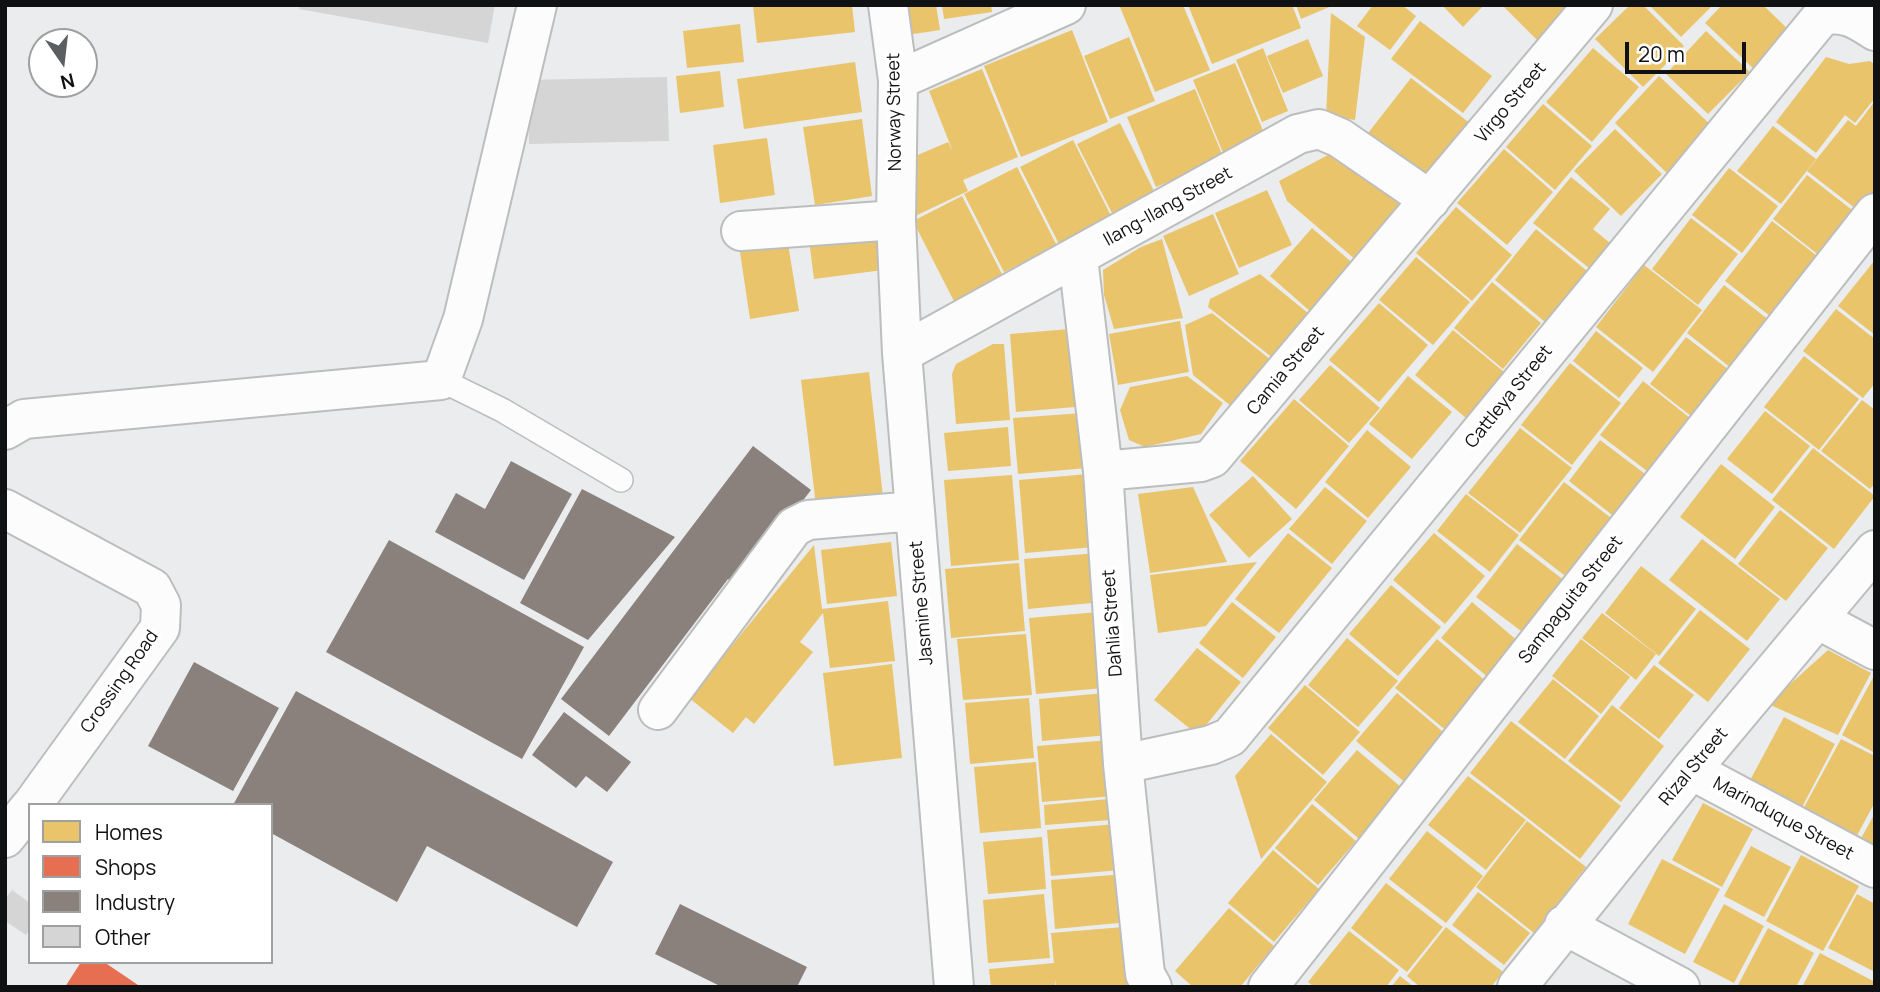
<!DOCTYPE html>
<style>
body{margin:0}
#map{position:relative;width:1880px;height:992px;overflow:hidden;background:#eaeced;font-family:Manrope,sans-serif}
canvas{display:block}
.frame{position:absolute;inset:0;border:7px solid #101112;pointer-events:none}
.legend{position:absolute;left:28px;top:803px;width:245px;height:161px;box-sizing:border-box;background:#fff;border:2px solid #9fa0a0;margin:0;padding:9px 12px;list-style:none;font-size:21px;color:#101112}
.legend li{display:flex;align-items:center;gap:14px;height:35px}
.legend b{width:35px;border:2px solid #9fa0a0}
.north{position:absolute;left:28px;top:28px;width:70px;height:70px;box-sizing:border-box;background:#fff;border:2px solid #9fa0a0;border-radius:50%;rotate:166deg;font-size:19px;font-weight:700;line-height:28px;text-align:center;color:#101112}
.north::after{content:'';display:block;margin:auto;width:24px;height:32px;background:#5c5e5f;clip-path:polygon(50% 0,100% 100%,50% 72%,0 100%)}
.scale{position:absolute;left:1625px;top:42px;width:121px;height:32px;box-sizing:border-box;border:4px solid #101112;border-top:0;padding-left:9px;font-size:21px;line-height:24px;white-space:nowrap;color:#101112;-webkit-text-stroke:5px #fff;paint-order:stroke}
</style>
<div id="map">
<canvas width="1880" height="992"></canvas>
<div class="frame"></div>
<ul class="legend">
<li><b style="height:19px;background:#e9c46a"></b>Homes</li>
<li><b style="height:19px;background:#e76f51"></b>Shops</li>
<li><b style="height:19px;background:#8a817c"></b>Industry</li>
<li><b style="height:19px;background:#d5d5d5"></b>Other</li>
</ul>
<div class="north">N</div>
<div class="scale">20 m</div>
</div>
<script>
const ctx = document.querySelector('canvas').getContext('2d');
ctx.lineJoin = 'round';
function paint(path, color) {
  ctx.fillStyle = color;
  ctx.fill(path, 'evenodd');
}
function stroke(path, color, width, dash) {
  ctx.strokeStyle = color;
  ctx.lineWidth = width;
  ctx.lineCap = dash ? 'butt' : 'round';
  ctx.setLineDash(dash || []);
  ctx.stroke(path);
}
function write(font, color, halo, rows, align = 'center') {
  ctx.font = font + ' Manrope,sans-serif';
  ctx.lineWidth = 7;
  ctx.setLineDash([]);
  ctx.textBaseline = 'middle';
  ctx.strokeStyle = halo;
  ctx.fillStyle = color;
  for (const [text, x, y, turn = 0] of rows) {
    ctx.save();
    ctx.translate(x, y);
    ctx.rotate((+turn || 0) * Math.PI / 180);
    ctx.textAlign = isNaN(turn) ? turn : align;
    if (halo) ctx.strokeText(text, 0, 0);
    ctx.fillText(text, 0, 0);
    ctx.restore();
  }
}
paint(new Path2D(`
 M753,5H852L855,32L757,43Z
 M896,5H936L940,30L900,36Z
 M942,5H991L992,12L944,19Z
 M1125,5H1183L1210,70L1155,92L1120,7Z
 M1188,5H1292L1301,28L1212,64Z
 M1296,5H1334L1301,19Z
 M1373,5H1402L1416,16L1390,50L1357,26Z
 M1442,5H1484L1463,27Z
 M1502,5H1574L1538,41Z
 M1630,5H1643L1684,46L1643,87L1595,39Z
 M1649,5H1713L1681,37Z
 M1722,5H1763L1793,34L1756,71L1705,23Z
 M1331,13L1365,37L1355,120L1326,116Z
 M1420,21L1492,76L1463,113L1391,59Z
 M740,24L744,62L687,68L683,31Z
 M1072,30L1108,122L1021,157L984,66Z
 M1706,31L1750,72L1708,114L1666,74Z
 M1129,37L1155,101L1110,119L1084,56Z
 M1308,39L1323,76L1283,93L1267,56Z
 M1263,48L1288,111L1262,122L1236,60Z
 M1593,48L1639,87L1592,142L1546,102Z
 M1826,57L1849,64L1870,61L1875,65V98L1855,123L1845,115L1816,153L1776,122Z
 M855,62L862,112L744,129L737,79Z
 M1235,63L1266,138L1224,155L1193,80Z
 M982,69L1018,157L963,180L968,191L913,217V157L948,142L953,152L929,91Z
 M720,71L724,107L680,113L676,76Z
 M1659,76L1713,127L1668,174L1615,123Z
 M1411,78L1471,124L1425,183L1365,137Z
 M1195,89L1224,159L1156,187L1127,117Z
 M1875,101V201L1864,215L1807,171L1848,120L1856,126Z
 M1543,104L1592,146L1555,190L1506,147Z
 M862,119L872,196L815,205L803,127Z
 M1120,123L1160,203L1118,225L1077,144Z
 M1773,126L1816,159L1781,204L1737,171Z
 M1615,129L1662,174L1621,216L1574,171Z
 M767,138L775,195L720,203L713,145Z
 M1073,140L1116,226L1063,252L1020,167Z
 M1504,149L1553,192L1507,245L1457,203Z
 M1328,155L1402,204L1363,266L1287,201L1279,181Z
 M1017,167L1057,246L1004,272L964,194Z
 M1729,168L1778,206L1742,253L1692,215Z
 M1807,175L1865,220L1830,264L1773,219Z
 M1571,177L1610,209L1593,229L1610,243L1589,268L1533,223Z
 M1267,190L1292,245L1239,268L1215,213Z
 M962,196L1008,286L959,311L913,221Z
 M1456,207L1512,255L1472,301L1416,253Z
 M1213,214L1239,274L1189,296L1163,236Z
 M1691,218L1738,254L1698,305L1652,269Z
 M1772,221L1830,266L1783,326L1725,281Z
 M1312,228L1363,272L1320,320L1270,276Z
 M1536,229L1587,271L1545,322L1495,280Z
 M878,231L883,270L814,279L809,240Z
 M1162,239L1183,318L1114,329L1104,295L1103,270L1141,247Z
 M788,244L799,311L750,319L740,252Z
 M1416,257L1470,302L1433,345L1379,300Z
 M1875,260V335L1838,306Z
 M1644,265L1702,310L1653,372L1596,327Z
 M1260,274L1319,322L1283,366L1208,307L1210,299Z
 M1492,282L1541,323L1503,369L1454,328Z
 M1724,285L1779,328L1741,376L1687,333Z
 M1379,303L1428,345L1379,402L1329,360Z
 M1836,309L1875,339V383L1863,398L1803,351Z
 M1212,313L1281,368L1242,415L1193,375L1185,325Z
 M1180,321L1189,372L1118,385L1109,334Z
 M1081,328L1087,406L1016,412L1010,334Z
 M1453,330L1504,372L1466,418L1415,375Z
 M1596,331L1643,368L1619,398L1573,361Z
 M1686,337L1737,376L1700,423L1650,384Z
 M993,344H1004L1010,420L956,424L952,374L956,364Z
 M1804,356L1859,399L1819,450L1764,407Z
 M1570,363L1621,403L1572,465L1521,425Z
 M1330,365L1380,408L1349,443L1299,400Z
 M869,372L884,506L817,514L801,380Z
 M1187,376L1223,403L1201,434L1145,447L1129,440L1120,410L1130,387Z
 M1408,376L1452,412L1412,459L1369,424Z
 M1643,381L1690,418L1647,471L1600,435Z
 M1294,399L1349,446L1296,509L1240,461Z
 M1862,400L1875,410V483L1870,489L1821,451Z
 M1765,411L1810,446L1772,494L1727,459Z
 M1083,413L1087,468L1018,474L1013,418Z
 M1008,427L1011,466L948,471L944,433Z
 M1520,428L1572,468L1520,533L1468,493Z
 M1367,430L1411,467L1368,518L1325,482Z
 M1600,440L1649,477L1616,518L1569,481Z
 M1813,448L1875,496L1834,549L1772,500Z
 M1721,464L1775,507L1735,559L1680,517Z
 M1088,474L1094,547L1025,553L1019,480Z
 M1012,475L1019,560L951,566L944,480Z
 M1253,476L1292,519L1249,558L1209,515Z
 M1564,482L1619,524L1573,582L1519,540Z
 M1193,487L1227,562L1150,573L1138,494Z
 M1325,487L1367,521L1332,564L1289,529Z
 M1466,494L1519,535L1490,572L1437,531Z
 M1780,510L1828,548L1786,601L1738,564Z
 M1288,533L1332,568L1279,633L1235,599Z
 M1434,533L1485,576L1445,624L1393,580Z
 M1702,539L1780,599L1747,641L1669,580Z
 M891,542L897,596L827,604L821,550Z
 M1517,544L1574,588L1533,640L1476,597Z
 M814,545L822,609L888,601L895,661L830,668L823,613L800,642L813,652L754,724L746,717L733,733L689,698Z
 M1098,553L1102,602L1028,609L1024,559Z
 M1257,562L1206,626L1158,633L1150,575Z
 M1019,563L1025,631L951,638L945,569Z
 M1641,566L1696,609L1659,656L1605,613Z
 M1391,585L1441,627L1398,676L1349,634Z
 M1232,602L1276,637L1243,678L1199,643Z
 M1472,602L1526,648L1495,683L1441,638Z
 M1700,610L1750,649L1708,702L1658,663Z
 M1098,612L1104,688L1036,694L1029,618Z
 M1602,613L1656,654L1636,680L1582,638Z
 M1026,634L1032,695L963,700L957,639Z
 M1347,638L1398,681L1358,727L1308,685Z
 M1437,639L1489,684L1448,732L1395,688Z
 M1581,639L1630,677L1601,714L1552,676Z
 M1197,648L1241,682L1198,735L1154,700Z
 M1828,650L1871,673L1838,735L1768,704Z
 M892,664L902,758L834,766L823,673Z
 M1654,665L1694,695L1659,739L1619,708Z
 M1875,674V753L1842,735Z
 M1553,679L1599,716L1565,759L1518,722Z
 M1305,685L1360,732L1323,775L1268,728Z
 M1105,693L1108,735L1042,741L1039,699Z
 M1397,693L1449,737L1408,785L1356,741Z
 M1029,698L1034,758L970,764L965,703Z
 M1612,705L1664,746L1621,802L1568,761Z
 M1784,717L1835,744L1800,811L1748,784Z
 M1511,721L1621,806L1580,859L1470,773Z
 M1271,734L1327,782L1261,859L1235,776Z
 M1841,739L1875,756V802L1854,841L1801,813Z
 M1110,740L1114,796L1042,802L1037,746Z
 M1357,750L1408,793L1365,844L1314,800Z
 M1036,762L1041,828L980,833L974,767Z
 M1468,776L1526,820L1486,870L1428,825Z
 M1109,799L1111,820L1045,825L1044,805Z
 M1703,803L1753,829L1722,887L1672,860Z
 M1312,804L1356,841L1318,885L1275,848Z
 M1875,813V850L1859,842Z
 M1527,821L1586,867L1534,933L1476,887Z
 M1116,824L1120,870L1051,876L1047,830Z
 M1427,831L1483,876L1446,923L1389,879Z
 M1042,837L1046,889L988,894L983,842Z
 M1751,846L1791,867L1764,917L1724,896Z
 M1273,850L1319,889L1274,942L1228,903Z
 M1801,855L1859,886L1823,951L1766,921Z
 M1662,859L1720,889L1685,954L1628,924Z
 M1125,874L1129,922L1055,929L1051,880Z
 M1386,883L1443,927L1407,972L1351,928Z
 M1478,892L1530,933L1504,965L1452,925Z
 M1044,894L1050,958L988,963L983,900Z
 M1857,894L1875,904V972L1828,948Z
 M1724,904L1764,926L1734,983L1693,962Z
 M1229,908L1274,946L1240,987H1193L1175,971Z
 M1136,926L1142,987H1056L1055,979V987H991L989,969L1054,963L1051,933Z
 M1446,927L1503,972L1491,987H1420L1407,976Z
 M1768,928L1814,953L1796,987H1737Z
 M1349,931L1399,970L1386,987H1314L1308,982Z
 M1820,953L1875,982L1872,987H1802Z
 M1400,976L1414,987H1391Z`), '#e9c46a');
paint(new Path2D(`
 M81,962H104L141,987H65Z`), '#e76f51');
paint(new Path2D(`
 M753,446L811,490L738,586L728,579L609,736L561,699Z
 M511,461L572,494L524,580L435,532L456,493L485,509Z
 M582,489L675,537L588,640L520,603Z
 M389,540L584,647L522,759L326,652Z
 M194,662L279,708L233,791L148,746Z
 M296,691L613,862L577,927L427,846L397,902L271,833V805H233Z
 M564,712L631,762L607,792L586,776L576,788L532,755Z
 M680,904L807,967L797,987H722L655,954Z`), '#8a817c');
paint(new Path2D(`
 M300,5H495L488,43L299,9Z
 M667,77L669,141L529,144L528,80Z
 M12,890L30,903V929L26,935L5,921V899Z`), '#d5d5d5');
const lane = new Path2D(`
 M441,380L502,410L621,480`);
const street = new Path2D(`
 M888,5L898,80L896,220L902,353L954,987
 M898,80L1066,5
 M741,231L896,220
 M1078,258L1103,471L1123,764L1145,974L1152,987
 M902,353L1298,134L1319,129L1340,138L1430,200
 M5,430L24,419L441,380L463,319L537,5
 M1103,471L1201,462L1212,458L1593,5
 M5,509L152,588L161,605L160,628L32,805
 M1817,619L1875,650
 M658,710L794,527L808,520L915,511
 M1123,764L1211,745L1230,737L1822,16C1844,11 1857,19 1875,31
 M1691,770L1875,868
 M5,838L30,807
 M1564,925L1680,987
 M1268,987L1875,213
 M1517,987L1691,770L1875,550`);
stroke(lane, '#bcbebe', 26);
stroke(street, '#bcbebe', 42);
stroke(lane, '#fcfcfc', 23);
stroke(street, '#fcfcfc', 38);
write('18px', '#101112', '#fff', [
 ["Virgo Street",1511,103,-50],
 ["Norway Street",895,112,-91],
 ["Ilang-Ilang Street",1168,207,-29],
 ["Camia Street",1286,371,-50],
 ["Cattleya Street",1509,397,-51],
 ["Sampaguita Street",1571,600,-52],
 ["Jasmine Street",922,603,-95],
 ["Dahlia Street",1113,623,-94],
 ["Crossing Road",120,682,-55],
 ["Rizal Street",1694,767,-50],
 ["Marinduque Street",1783,819,28]
]);
</script>
